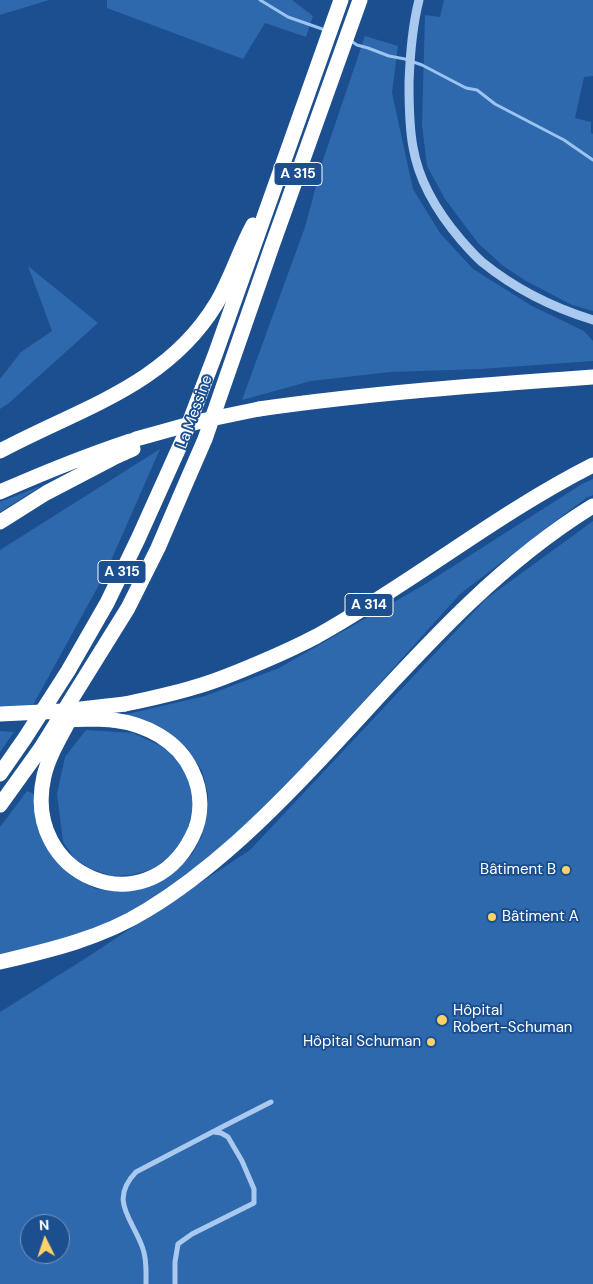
<!DOCTYPE html>
<meta charset="utf-8">
<style>
body{margin:0}
#map{position:relative;width:593px;height:1284px;overflow:hidden;background:#1b4f8f;font-family:"DM Sans",sans-serif}
canvas{display:block}
.north{position:absolute;left:20px;top:1214px;width:50px;height:50px;box-sizing:border-box;background:#1b4f8f;border:1px solid #7695bc;border-radius:50%;rotate:356deg;font-size:14px;font-weight:700;line-height:20px;text-align:center;color:#fff}
.north::after{content:'';display:block;margin:auto;width:18px;height:22px;background:#ffd166;clip-path:polygon(50% 0,100% 100%,50% 72%,0 100%)}
</style>
<div id="map">
<canvas width="593" height="1284"></canvas>
<div class="north">N</div>
</div>
<script>
const ctx = document.querySelector('canvas').getContext('2d');
ctx.lineJoin = 'round';
function paint(path, color) {
  ctx.fillStyle = color;
  ctx.fill(path, 'evenodd');
}
function stroke(path, color, width, dash) {
  ctx.strokeStyle = color;
  ctx.lineWidth = width;
  ctx.lineCap = dash ? 'butt' : 'round';
  ctx.setLineDash(dash || []);
  ctx.stroke(path);
}
function write(font, color, halo, rows, align = 'center') {
  ctx.font = font + ' "DM Sans",sans-serif';
  ctx.lineWidth = 4;
  ctx.setLineDash([]);
  ctx.textBaseline = 'middle';
  ctx.strokeStyle = halo;
  ctx.fillStyle = color;
  for (const [text, x, y, turn = 0] of rows) {
    ctx.save();
    ctx.translate(x, y);
    ctx.rotate((+turn || 0) * Math.PI / 180);
    ctx.textAlign = isNaN(turn) ? turn : align;
    if (halo) ctx.strokeText(text, 0, 0);
    ctx.fillText(text, 0, 0);
    ctx.restore();
  }
}
paint(new Path2D(`
 M0,0H49L0,15Z
 M107,0H292L313,16L306,37L265,23L243,59L107,8Z
 M444,0H593V76L584,77L575,118L591,122V133L593,134V311L572,305L526,281L502,265L478,243L445,199L427,166L422,125L425,15L440,17Z
 M365,36L398,46L392,93L413,189L440,233L473,269L532,306L584,331L593,341V361L480,369L390,372L311,381L242,400L305,227L323,160Z
 M28,266L98,323L9,403L0,409V379L21,352L52,331Z
 M160,449L106,572L33,705L0,707V550Z
 M593,479V495L586,498L460,594L300,772L229,840L196,867L162,891L135,909L74,938L0,955V827L27,791L37,795L44,842L54,857L73,877L96,889L131,891L148,887L165,879L179,868L192,854L202,836L206,819L208,794L202,771L187,748L174,737L127,718V714L205,696L279,668L422,586L582,484Z
 M41,486L0,512V502Z
 M593,521V1284H0V1012L86,958L250,850L486,599ZM30,1224H60V1254H30Z
 M86,730L133,733L163,747L182,765L193,790L192,812L186,835L170,856L153,869L131,875L111,876L89,868L75,859L63,842L57,794L65,757Z
 M0,731L14,732L0,752Z`), '#2e69ad');
stroke(new Path2D(`
 M260,0L288,17L325,30
 M351,41L357,45L368,48L389,56L405,59L422,65L466,88L477,90L495,104L564,140L593,160`), '#9cc4f0', 3);
stroke(new Path2D(`
 M146,1284C146,1273 147,1260 143,1249C133,1219 108,1201 136,1172L224,1126L271,1102
 M175,1284V1262L178,1244L192,1234L254,1203V1189L242,1161L228,1137L221,1133L214,1132`), '#a9c9ee', 5);
stroke(new Path2D(`
 M419,0C412,27 410,55 409,83C409,104 409,126 413,147C419,183 438,213 461,240C468,248 475,256 482,262C514,288 554,308 593,320`), '#a9c9ee', 9);
stroke(new Path2D(`
 M259,409C370,393 481,385 593,377
 M0,451C80,408 166,386 216,304C231,279 239,251 253,225
 M0,492C43,473 85,456 130,441
 M0,522L46,493L113,458L133,449
 M125,704C149,699 172,694 195,687C217,681 238,672 259,663C278,655 298,646 317,636C412,583 496,514 593,465
 M71,717C61,736 49,755 44,776C21,876 146,928 192,837C203,816 202,791 192,771C178,740 145,724 113,720
 M0,774L25,738L68,671L107,603L138,539L183,439L215,355L341,0
 M0,805L41,748L128,608L158,548L182,492L205,439L272,246L360,0
 M0,962C51,950 102,938 147,910C211,871 266,817 317,763C404,671 484,573 593,506`), '#fff', 15);
stroke(new Path2D(`
 M136,439L201,421L259,409
 M0,714L63,711L125,704
 M59,720L96,719L113,720`), '#fff', 15);
for (const [x, y, r, color] of [
 [566,870,5,"#ffd166"],
 [492,917,5,"#ffd166"],
 [442,1020,6,"#ffd166"],
 [431,1042,5,"#ffd166"]
]) {
  const dot = new Path2D();
  dot.arc(x, y, r, 0, 2 * Math.PI);
  ctx.fillStyle = color;
  ctx.fill(dot);
  stroke(dot, '#1b4f8f', 2);
}
for (const [x, y, w] of [
 [298,174,48],
 [122,572,48],
 [369,605,48]
]) {
  const box = new Path2D();
  box.roundRect(x - w / 2, y - 11.5, w, 23, 4);
  ctx.fillStyle = '#1b4f8f';
  ctx.fill(box);
  stroke(box, '#fff', 1);
}
write('bold 14px', '#fff', null, [
 ["A 315",298,174],
 ["A 315",122,572],
 ["A 314",369,605]
]);
write('15px', '#fff', '#1b4f8f', [
 ["La Messine",195,412,-70]
]);
write('15px', '#fff', '#1b4f8f', [
 ["Bâtiment B",556,870],
 ["Bâtiment A",502,917,"left"],
 ["Hôpital",453,1011,"left"],
 ["Robert-Schuman",453,1028,"left"],
 ["Hôpital Schuman",421,1042]
], 'right');
</script>
